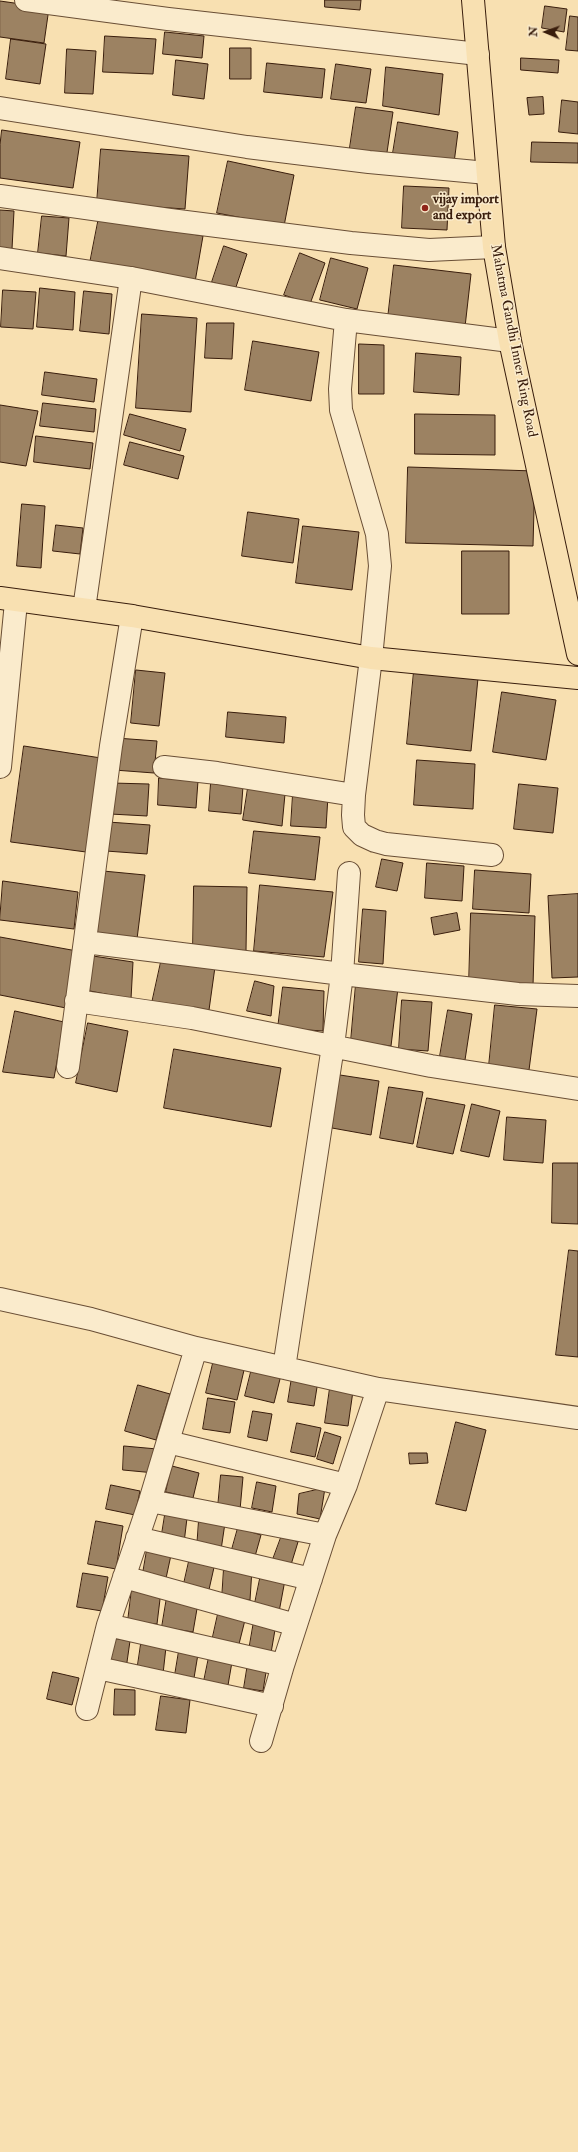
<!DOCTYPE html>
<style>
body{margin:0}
#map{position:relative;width:578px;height:2152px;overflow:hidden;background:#f8e0b1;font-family:"IM FELL Double Pica",serif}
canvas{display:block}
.north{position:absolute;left:526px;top:12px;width:40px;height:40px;-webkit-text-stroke:3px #faebcc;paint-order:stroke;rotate:272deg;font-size:11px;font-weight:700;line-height:16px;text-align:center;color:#391d0c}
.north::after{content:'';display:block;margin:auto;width:14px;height:18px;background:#391d0c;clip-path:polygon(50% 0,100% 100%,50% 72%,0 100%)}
</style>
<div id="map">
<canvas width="578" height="2152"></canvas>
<div class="north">N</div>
</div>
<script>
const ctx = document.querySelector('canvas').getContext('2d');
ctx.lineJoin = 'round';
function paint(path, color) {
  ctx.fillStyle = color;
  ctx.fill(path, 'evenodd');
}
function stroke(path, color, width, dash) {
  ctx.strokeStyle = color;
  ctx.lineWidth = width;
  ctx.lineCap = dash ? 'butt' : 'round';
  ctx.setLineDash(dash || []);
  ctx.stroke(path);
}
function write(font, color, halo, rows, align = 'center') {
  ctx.font = font + ' "IM FELL Double Pica",serif';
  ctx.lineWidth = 3;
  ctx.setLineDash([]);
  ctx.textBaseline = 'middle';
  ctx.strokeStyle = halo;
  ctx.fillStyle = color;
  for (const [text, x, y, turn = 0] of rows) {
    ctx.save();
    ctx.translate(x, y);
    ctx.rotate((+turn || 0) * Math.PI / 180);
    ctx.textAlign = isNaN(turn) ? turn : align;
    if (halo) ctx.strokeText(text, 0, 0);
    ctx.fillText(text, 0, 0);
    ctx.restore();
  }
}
const building = new Path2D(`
 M325,0H361L360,10L325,7Z
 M0,1L49,8L44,43L0,37Z
 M545,6L567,9L564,32L542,28Z
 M570,16L578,17V51L566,50Z
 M165,32L204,36L202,58L163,54Z
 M105,36L156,39L153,74L103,72Z
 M11,39L46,44L40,84L6,79Z
 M230,48H251V79H230Z
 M67,49L96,51L93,94L65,93Z
 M521,58L559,60L558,73L521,70Z
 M176,60L208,64L204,99L173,95Z
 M267,63L325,69L322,98L264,92Z
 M336,64L371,69L366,103L331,99Z
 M386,67L443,74L439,115L383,106Z
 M543,97L544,114L529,115L527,98Z
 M562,100L578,102V134L559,132Z
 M356,107L393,112L386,159L349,154Z
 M398,122L458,132L454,163L393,153Z
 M2,130L80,142L73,188L0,178V145Z
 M532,142L578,143V163L531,162Z
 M101,149L189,156L185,209L97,203Z
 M228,161L294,175L284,226L217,213Z
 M404,186L449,188L447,230L402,228Z
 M0,210L14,211L12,249L0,248Z
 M42,216L69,218L66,256L38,253Z
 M99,217L203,236L195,282L90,263Z
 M224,246L247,254L235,290L212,282Z
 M300,253L325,263L310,304L284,295Z
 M331,258L368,268L357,309L320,300Z
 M394,265L471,274L465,327L388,318Z
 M40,288L75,292L73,330L37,327Z
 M3,290L36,292L33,329L1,327Z
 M84,291L112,294L109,334L80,331Z
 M142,314L197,318L191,412L136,408Z
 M207,323H234L232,359L205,358Z
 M253,341L319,352L311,401L245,390Z
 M359,344L384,345V394H359Z
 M416,353L461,357L459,395L414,392Z
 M45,372L97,379L94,402L42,395Z
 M43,403L96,409L94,432L40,426Z
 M0,405L38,411L26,466L0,462Z
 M130,414L186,429L180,451L124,435Z
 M415,414L495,415V455L415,454Z
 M36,436L93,443L90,469L34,462Z
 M130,442L184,456L178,479L124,465Z
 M408,467L535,471L533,546L406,543Z
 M22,504L45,506L41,568L17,566Z
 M248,512L299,519L293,563L242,556Z
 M56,525L83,528L80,554L53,551Z
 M303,526L359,532L352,590L296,583Z
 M462,551H509V614H462Z
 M136,670L165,673L159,726L131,723Z
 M414,671L478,678L471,751L407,744Z
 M502,692L556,700L546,760L493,752Z
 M228,712L286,717L284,743L226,737Z
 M116,738L157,741L154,773L114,770Z
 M24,746L101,758L86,852L11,842Z
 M417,760L475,764L473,809L414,805Z
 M159,778L198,781L196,808L158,805Z
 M112,783L149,784L147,816L110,814Z
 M211,783L243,786L241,814L209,811Z
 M519,784L558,788L553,833L514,829Z
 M248,788L285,794L282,826L243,820Z
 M293,794L328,796L326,828L291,826Z
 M108,822L150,825L147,854L106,851Z
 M254,831L320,837L315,880L249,873Z
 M382,859L403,863L397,891L376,887Z
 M427,863L464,866L462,901L425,898Z
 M475,870L531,874L529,913L473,909Z
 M103,871L145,875L137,939L95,935Z
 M3,881L78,892L74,929L0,920Z
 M260,885L333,892L324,957L254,951Z
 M194,886L247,887L246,951L193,950Z
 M578,894V977L552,978L548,896Z
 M363,909L386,911L383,964L359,962Z
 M457,913L460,930L434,935L431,918Z
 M471,913L535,916L533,986L469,985Z
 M0,937L77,951L66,1008L0,995Z
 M93,956L133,962L131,999L85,990Z
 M161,962L215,967L209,1010L152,1003Z
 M255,981L274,986L271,1016L247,1011Z
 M356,984L398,988L391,1046L351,1041Z
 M283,987L324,991L323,1031L278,1028Z
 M402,1000L432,1002L428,1051L399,1049Z
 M495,1005L537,1009L529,1070L489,1066Z
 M448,1010L472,1014L465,1060L440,1056Z
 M15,1011L64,1022L54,1078L3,1072Z
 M88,1023L128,1031L117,1092L76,1083Z
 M174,1049L281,1068L271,1127L164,1108Z
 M340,1075L379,1081L371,1135L332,1128Z
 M389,1087L423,1092L413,1144L380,1138Z
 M427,1098L465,1105L453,1154L417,1147Z
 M472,1104L500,1111L489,1157L461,1151Z
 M507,1117L546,1120L543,1163L504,1160Z
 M553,1163H578V1224L552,1223Z
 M569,1250L578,1251V1357L556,1355Z
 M214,1359L245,1366L237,1400L206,1393Z
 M252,1368L281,1375L274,1403L245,1396Z
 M292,1377L318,1381L314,1406L288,1402Z
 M138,1385L170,1394L156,1440L125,1431Z
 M330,1388L353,1391L348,1426L325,1423Z
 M208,1398L235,1402L230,1433L203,1429Z
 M253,1411L272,1414L267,1441L248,1437Z
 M456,1422L486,1430L466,1511L436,1504Z
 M297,1423L321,1428L315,1457L291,1452Z
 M325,1432L341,1437L333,1464L317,1459Z
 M124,1446L157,1449L155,1473L123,1470Z
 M409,1453H427L428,1463L410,1464Z
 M172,1466L199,1473L193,1498L166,1492Z
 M221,1475L243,1477L240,1510L218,1507Z
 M257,1482L276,1486L272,1512L252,1508Z
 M111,1485L140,1491L135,1515L106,1509Z
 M325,1488L320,1519L297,1514L299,1494Z
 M165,1515L187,1518L184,1543L161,1540Z
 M199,1520L225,1523L221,1550L197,1548Z
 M96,1521L123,1526L116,1569L88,1564Z
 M238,1528L261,1535L254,1560L231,1553Z
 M282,1535L298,1542L290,1568L272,1562Z
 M147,1550L171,1555L165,1583L142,1579Z
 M190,1557L215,1563L208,1594L183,1588Z
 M224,1568L252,1569L250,1600L222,1599Z
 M83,1573L108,1577L102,1611L77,1607Z
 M261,1574L285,1580L279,1612L254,1608Z
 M132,1588L161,1591L157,1624L128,1621Z
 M167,1597L198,1603L193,1632L162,1627Z
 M218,1614L245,1620L238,1648L212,1641Z
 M254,1621L276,1624L271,1653L249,1650Z
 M113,1638L130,1641L126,1669L109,1666Z
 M141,1644L166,1647L163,1674L137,1671Z
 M179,1651L198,1654L194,1678L175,1675Z
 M209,1657L232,1662L227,1691L203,1686Z
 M248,1663L267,1666L263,1691L244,1688Z
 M53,1672L79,1678L72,1705L47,1699Z
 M115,1689L135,1690V1715H114Z
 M161,1696L190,1700L186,1733L156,1730Z`);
paint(building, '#9c8262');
stroke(building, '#391d0c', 1);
const minor = new Path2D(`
 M26,0L168,19L478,54
 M0,108L247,147L369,162L487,173
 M0,196L170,220L351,243L429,250L494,247
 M0,258L131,278L346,320L510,341
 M346,320L340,389L341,410L377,534L380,566L371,658L354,795L353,815L354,827L362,835L375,841L386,844L492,855
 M84,609L131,278
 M0,767L16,602
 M164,767L217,773L354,795
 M349,873L342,974L518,994L578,996
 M85,942L342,974L333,1046L284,1368
 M76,1001L192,1018L431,1066L578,1089
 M68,1067L111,746L132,616
 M0,1299L91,1319L196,1348L378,1389L578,1418
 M168,1442L346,1485
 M150,1501L325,1535
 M137,1538L311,1579
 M124,1577L296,1625
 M108,1625L283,1665
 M98,1668L272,1706
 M87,1709L108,1625L150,1501L196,1348
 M261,1741L283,1665L325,1535L346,1485L378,1389`);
const major = new Path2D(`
 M473,0L494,247L510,341L578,654
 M0,598L132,616L371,658L578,678`);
stroke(minor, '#694e35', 24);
stroke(major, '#391d0c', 24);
stroke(minor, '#faebcc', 22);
stroke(major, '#f8e0b1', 22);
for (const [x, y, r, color] of [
 [425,208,4,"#8f2418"]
]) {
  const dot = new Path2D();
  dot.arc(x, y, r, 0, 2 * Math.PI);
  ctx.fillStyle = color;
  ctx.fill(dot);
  stroke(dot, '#faebcc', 1.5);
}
write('bold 14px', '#391d0c', '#faebcc', [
 ["vijay import",433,200],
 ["and export",433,216]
], 'left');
write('14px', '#391d0c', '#faebcc', [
 ["Mahatma Gandhi Inner Ring Road",513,341,79]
]);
</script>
